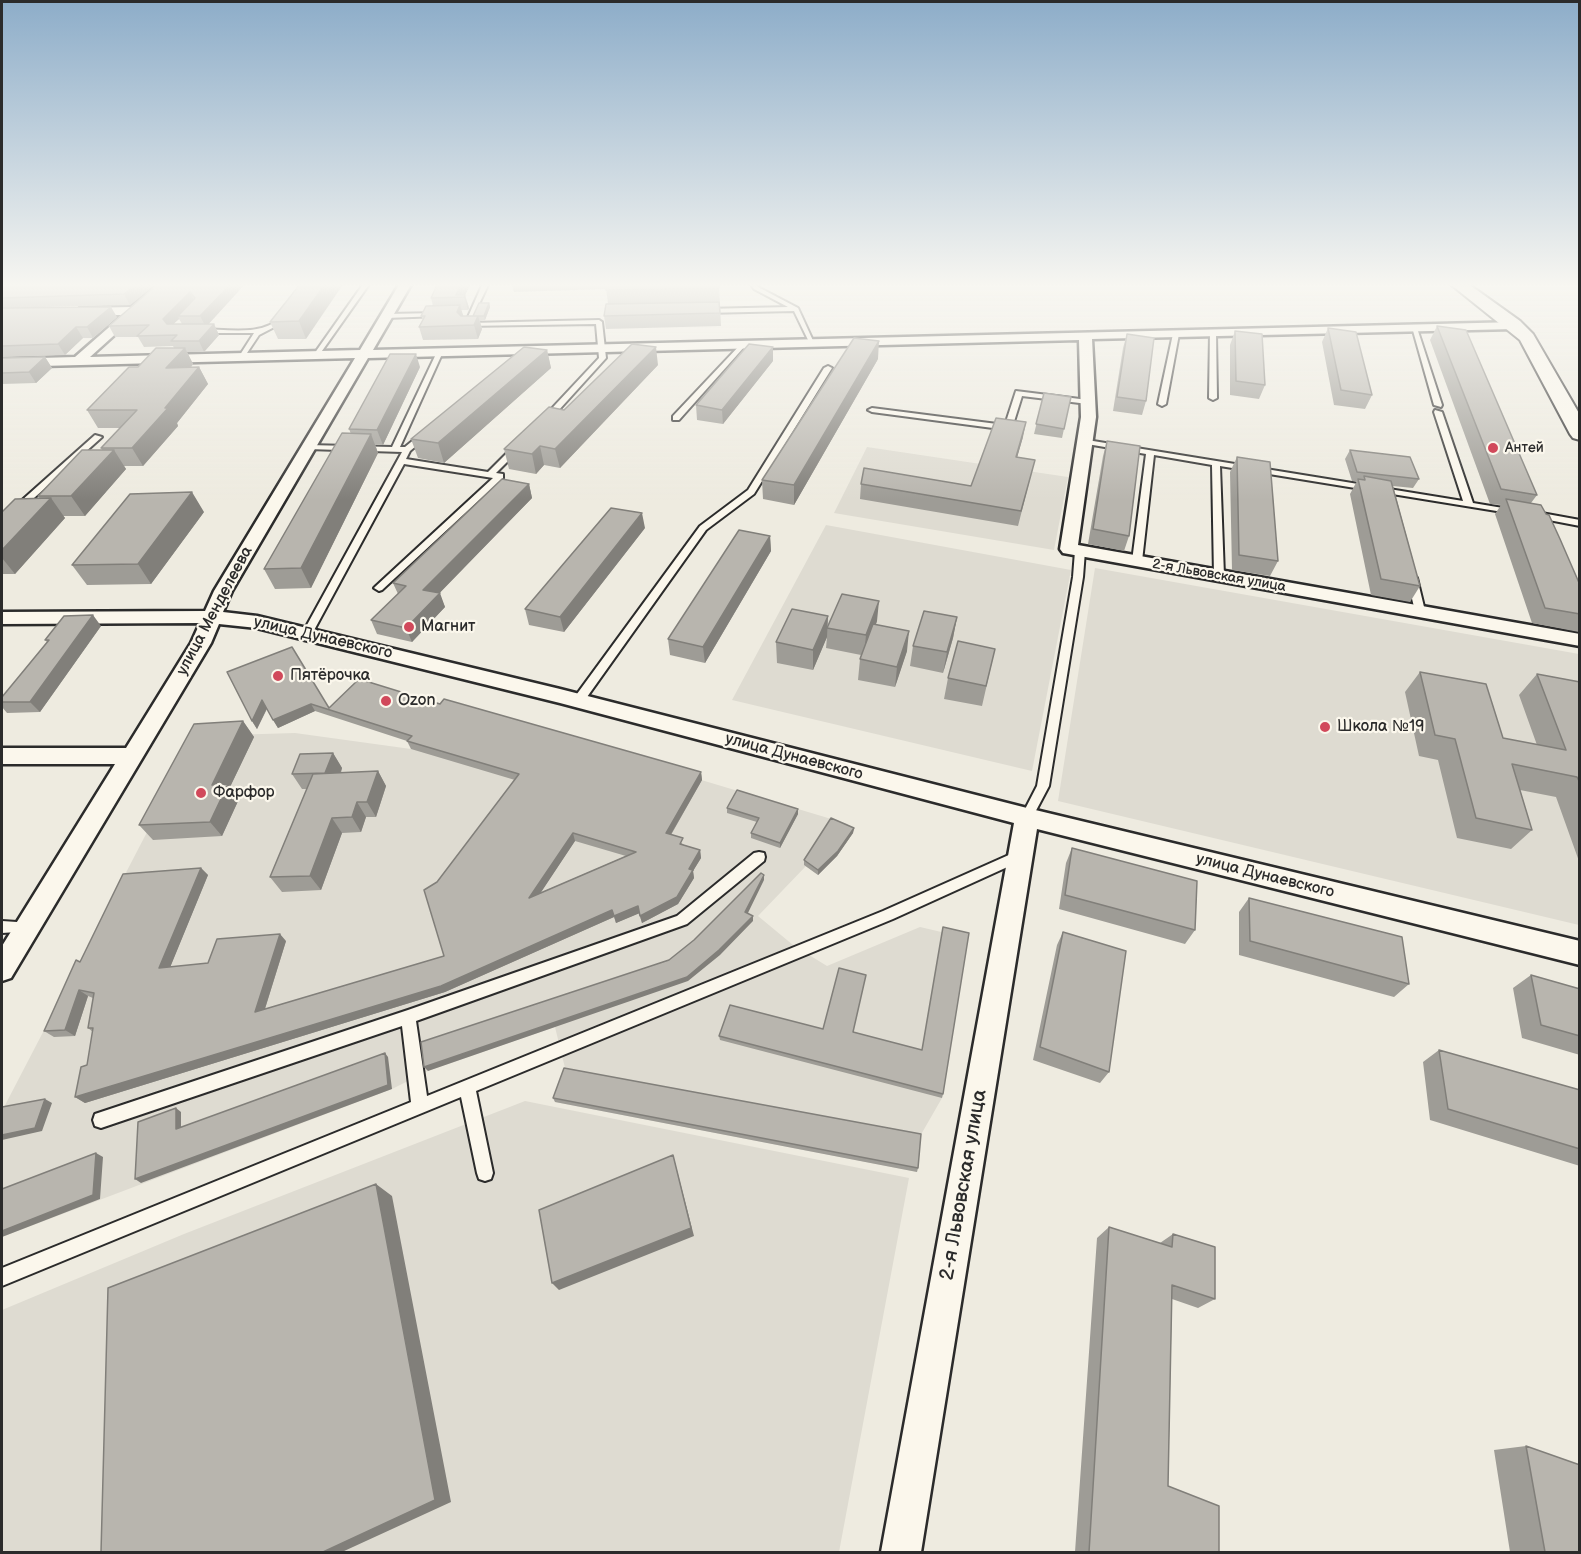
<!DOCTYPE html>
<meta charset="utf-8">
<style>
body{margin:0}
#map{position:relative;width:1581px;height:1554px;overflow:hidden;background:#eeebe0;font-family:"Balsamiq Sans",sans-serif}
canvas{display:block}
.frame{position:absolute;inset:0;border:3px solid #2b2b2b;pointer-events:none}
</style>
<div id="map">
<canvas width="1581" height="1554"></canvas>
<div class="frame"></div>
</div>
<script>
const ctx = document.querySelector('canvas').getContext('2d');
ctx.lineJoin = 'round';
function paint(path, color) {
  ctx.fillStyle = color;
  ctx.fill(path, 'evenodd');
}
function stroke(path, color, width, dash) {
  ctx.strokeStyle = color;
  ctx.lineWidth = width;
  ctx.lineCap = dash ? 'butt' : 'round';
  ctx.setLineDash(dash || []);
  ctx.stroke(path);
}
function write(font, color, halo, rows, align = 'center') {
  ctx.font = font + ' "Balsamiq Sans",sans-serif';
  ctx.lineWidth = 4.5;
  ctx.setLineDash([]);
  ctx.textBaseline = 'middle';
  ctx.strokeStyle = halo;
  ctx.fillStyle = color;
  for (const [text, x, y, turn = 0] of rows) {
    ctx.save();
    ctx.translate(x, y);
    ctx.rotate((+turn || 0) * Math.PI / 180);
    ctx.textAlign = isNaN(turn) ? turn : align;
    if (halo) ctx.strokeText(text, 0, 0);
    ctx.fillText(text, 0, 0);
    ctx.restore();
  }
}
paint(new Path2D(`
 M867,447L1068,477L1054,550L834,513Z
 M826,525L1071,570L1032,771L732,700Z
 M1095,568L1579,654V925L1058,801Z
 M295,733L411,749L423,736L628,758L848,824L845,829L853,833L837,856L818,875L806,866L758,916L793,945L827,966L920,927L967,938L942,1098L919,1138L917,1172L555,1102L566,1072L555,1027L428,1071L392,1089L2,1237V1111L197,736Z
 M525,1101L909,1178L839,1552H2V1310L184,1234Z`), '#dedbd1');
const lane = new Path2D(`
 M364,283H370L317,358H313L312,357Z
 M483,283H489L470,323L599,320L602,322L606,358L548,422L541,420L599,358L596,324L464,326Z
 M750,283H756L758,287L798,308L815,345L810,344L794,311L704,313L701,311L704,309L788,307L754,289Z
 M438,313L441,315L440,316L386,318L383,316L386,314Z
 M282,316L287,317L282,323L259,335L243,359L241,360L238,358L254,333H201L198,331L201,329C226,329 264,337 282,316Z
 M1412,327L1417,328L1442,405L1441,407L1434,405Z
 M1213,331L1216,333L1217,398L1213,400L1209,398L1210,333Z
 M1176,332L1179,334L1166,404L1162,406L1158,404L1173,334Z
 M740,345L745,346L679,420H673V416Z
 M439,352L442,354L400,447H405L422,433L429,435L410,451L406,459L488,472L515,445L522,447L496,473L503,474V478L382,590L379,591L374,588L376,586L493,478L404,464L312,634L311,636H303L302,634L402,452L308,449L304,447L308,445L392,447L436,354Z
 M828,366L832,368L754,494L706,530L582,704H574L572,701L574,698L700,526L748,490L824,368Z
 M1016,391L1088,400L1092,402L1088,404L1022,396L1012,428L1008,430L872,412L868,410L872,408L1005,425Z
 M1435,410L1442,412L1473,503L1515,510V514L1220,466L1224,576L1219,579L1214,576L1212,465L1154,455L1142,561L1137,564L1132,561L1146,454L1087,444L1083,442L1087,440L1463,501L1434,412Z
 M95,435L102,437L5,524L2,525V518Z
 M1536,512L1580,520V526L1533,517V513Z
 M1080,548L1085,551L1083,577L1049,786L1031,820H1023L1021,817L1037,786L1073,577L1075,551Z
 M1412,575L1417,578L1425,611L1420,614L1415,611L1407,578Z
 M1020,850L1025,851L1026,855L1025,859L893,919L476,1091L493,1173L491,1179L485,1181L479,1179L477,1173L461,1097L2,1286V1268L411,1102L402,1026L101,1128L95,1126L93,1120L95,1114L408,1010L677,916L754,853L759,852L764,853L765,857L764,861L687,924L416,1021L427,1096L883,911Z
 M2,921L32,923L34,927L32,931L2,933Z`);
const street = new Path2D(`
 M159,283H172L90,357L360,350L400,283H412L373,350L1518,322V328L1514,329L1092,339L1096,417L1078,545L1580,634V646L1063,553L1060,549L1081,417L1079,340L368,358L232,591L223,612L257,616L560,689L1027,808L1580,941V965L1037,829L921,1552H881L1014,823L560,703L257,628L219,624L211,643L11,978L2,981V946L115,764H2V748H126L191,643L200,623L2,624V612L205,611L214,591L355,358L2,367V359L75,357L123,315H84L78,311L80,308L131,307Z`);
const secondary = new Path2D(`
 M1449,283H1467L1520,321L1533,334L1580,415V440L1573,438L1570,434L1520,340Z`);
stroke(lane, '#2b2b2b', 4);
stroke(street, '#2b2b2b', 5);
stroke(secondary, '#2b2b2b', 4);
paint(lane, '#fbf7ec');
paint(street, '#fbf7ec');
paint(secondary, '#fbf7ec');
paint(new Path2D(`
 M2,283H157L130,305L2,308Z
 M159,283H246L208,324H214L219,335L204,352H187L193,364L191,368L199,367L208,384L177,423L178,426L143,466H124L126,469L85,516H63L65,518L15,574H2V512L39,499L38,496L102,450L101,448L121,428H98L87,410L138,367L174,348L173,346L144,347L138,337H115L109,326ZM179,319L182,324H173Z
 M301,283L306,339H278L270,322Z
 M438,283H471L465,295L469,308L468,310H461L463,316H473L489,303L490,307L485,320L480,321L482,329L478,339L423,340L419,327L423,320L421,316L433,306L431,298Z
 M512,283H719L721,326L606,329L604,316L608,304L606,289L514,292Z
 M2,308L117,317L93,338H83L65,355L2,357Z
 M1437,326L1537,495L1531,503L1580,585L1579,632L1532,623L1495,514L1501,505L1490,504L1430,340Z
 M1328,328L1372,395L1365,409L1334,405L1322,342Z
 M1235,331L1265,385L1259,399L1230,395V345Z
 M1127,334L1146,401L1142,415L1113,411L1123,348Z
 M547,350L551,368L444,463L418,458L411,439Z
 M45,357L52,368L36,383L2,384V358Z
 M878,359L794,505L763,499L762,480Z
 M773,361L723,424L697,420L696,405Z
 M658,365L560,468L544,465L536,474L509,469L504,449L564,410Z
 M420,367L383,445L375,444L378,453L311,588L275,589L264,569L351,434L349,429Z
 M1044,393L1071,397L1062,438L1034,434Z
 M1023,437L1017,457L1031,475L1018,526L860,499L861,484L971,486Z
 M1107,441L1129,536L1124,551L1088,544L1103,456Z
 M1350,450L1419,479L1413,488L1393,486L1420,586L1410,602L1371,595L1350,494L1357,481H1352L1345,459Z
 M1237,457L1278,561L1270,576L1232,570L1230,472Z
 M529,484L532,498L439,593L445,607L412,642L377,634L371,620L398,594L393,583Z
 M204,512L151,584L87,585L72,565Z
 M645,528L564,632L529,625L525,609Z
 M770,536L771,551L705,663L670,655L668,639Z
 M828,616L827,627L877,621L876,624L907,651L895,687L858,680L860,659L861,655L826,648L827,637L813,670L777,663L776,642Z
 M957,617L953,638L943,673L910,666L913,646Z
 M101,626L40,712L7,713L2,707V697L47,642L45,640Z
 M995,649L982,706L944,699L948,678Z
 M227,672L329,708L440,704L701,772L702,780L671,835L684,845L700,850L701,858L693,871L694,878L678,904L642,923L639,913L616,923L614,917L445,992L85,1103L75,1097L87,1065L93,1032L88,1028L93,998L88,996L75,1036L54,1037L44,1031L80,962L201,868L208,875L170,967L208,963L286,941L265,1009L444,956L437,882L515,780L411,749L407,741L315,711L278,728L267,709L257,729L252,721ZM575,841L626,856L540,893Z
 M1420,672L1503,738L1537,745L1519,695L1537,674L1580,682V864L1556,797L1520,790L1532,830L1511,849L1457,838L1438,760L1419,756L1405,692Z
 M243,721L254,737L230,787L239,799L222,836L153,840L139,825Z
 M333,753L342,768L341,773L378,771L386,786L376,817H366L361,832L342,833L321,890L282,892L270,877L307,789H302L292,774Z
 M727,808L798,814L780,848L751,838V833L757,822L727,813Z
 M854,828L853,833L837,856L818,875L804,865V860Z
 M1072,848L1195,930L1185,944L1059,909L1066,863Z
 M1249,898L1409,984L1394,997L1239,955V912Z
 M1063,932L1109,1072L1100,1083L1033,1060L1057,945Z
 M1531,975L1580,989V1055L1522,1038L1513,988Z
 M853,1032L943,1094L942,1098L720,1040L719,1036Z
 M1439,1050L1580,1090V1166L1430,1120L1423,1062Z
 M553,1098L918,1168L917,1172L555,1102Z
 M1109,1227L1160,1243L1173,1234L1215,1299L1198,1308L1172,1299L1168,1486L1219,1552H1075L1097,1238Z
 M1526,1446L1580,1552H1510L1494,1450Z`), '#9e9c96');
paint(new Path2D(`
 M139,283H157L130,305L124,294Z
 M232,283H246L206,327L200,316Z
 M326,283H344L306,339L299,321Z
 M462,283H471L465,295L469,308L468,310L464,297L456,295Z
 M190,292L195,303L178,316L179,319L168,329L163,319Z
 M489,303L490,307L485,320L484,316Z
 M460,305L464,318L457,312Z
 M111,307L117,317L93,338L87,327Z
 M478,316L482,329L478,339L474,325Z
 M214,324L219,335L204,352L199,341Z
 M76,327L83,338L65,355L58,344Z
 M879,341L878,359L794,505V485Z
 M656,347L658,365L560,468L555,449Z
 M773,347V361L723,424L722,410Z
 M185,348L193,364L175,385L166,368Z
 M547,350L551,368L444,463L438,443Z
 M416,354L420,367L383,445L377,430Z
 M45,357L52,368L36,383L29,372Z
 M199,367L208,384L177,423L178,426L143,466L132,448Z
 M1026,422L1023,437L1013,472L1016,457Z
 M371,434L378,453L311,588L301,568Z
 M540,446L544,465L536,474L532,454Z
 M114,450L126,469L85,516L71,496Z
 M529,484L532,498L429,604L423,590Z
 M192,492L204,512L151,584L138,564Z
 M51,498L65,518L15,574L2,558V550Z
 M642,513L645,528L564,632L560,617Z
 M770,536L771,551L705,663L703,647Z
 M440,593L445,607L412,642L406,628Z
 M879,601L877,621L864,656L866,635Z
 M93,615L101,626L40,712L30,702Z
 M828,616L827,637L813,670V650Z
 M957,617L953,638L943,673L947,652Z
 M909,631L907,651L895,687L897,667Z
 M262,700L267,708L257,729L252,721Z
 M311,704L315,711L278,728L273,720Z
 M243,721L254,737L230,787L239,799L222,836L210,822L212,785Z
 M333,753L342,768L335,788L325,773Z
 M378,771L386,786L376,817L367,802Z
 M701,772L702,780L667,841L666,833Z
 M357,802L366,817L361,832L352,817Z
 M798,809V814L780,848V843Z
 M332,818L342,833L321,890L310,876Z
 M854,828L853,833L837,856L818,875V870Z
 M573,833L575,841L532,906L529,898Z
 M700,850L701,858L693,871L694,878L678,904L642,923L640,916L689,869Z
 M201,868L208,875L167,975L159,968Z
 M764,875V880L746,917L745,912Z
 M638,906L640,913L616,923L614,916Z
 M612,910L614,917L445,992L85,1103L75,1097Z
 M753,916V921L720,955L688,981L428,1071L424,1067L687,977Z
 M280,934L286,941L262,1018L255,1012Z
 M79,990L88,996L75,1036L65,1030Z
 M385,1053L388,1057L392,1089L141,1183L135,1179Z
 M45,1099L52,1103L42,1131L2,1140V1135Z
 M176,1108L181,1112V1132L176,1129Z
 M96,1153L103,1157L100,1199L2,1237V1231Z
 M673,1155L694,1236L559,1290L552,1283Z
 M376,1184L392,1196L451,1502L342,1552H323Z`), '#817f7a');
const building = new Path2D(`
 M2,283H139L124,294L2,298Z
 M159,283H232L200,316H178L195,298L190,292L163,319L167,324H214L199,341H171L177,335L137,336L149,325L109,326Z
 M301,283H326L299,321L270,322Z
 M438,283H462L456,295H465L464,297L431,298Z
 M607,283H718L719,288L606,290Z
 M719,302L720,313L604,316L606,304Z
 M479,303H489L484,316H473Z
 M460,305L457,312L461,316H478L474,325L419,327L425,316H421L426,306Z
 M111,307L87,327H76L58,344L2,346V308Z
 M1437,326L1466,330L1537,495L1501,489Z
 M1328,328L1356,332L1372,395L1341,390Z
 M1235,331L1262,334L1265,385L1236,381Z
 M1127,334L1154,338L1146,401L1117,397Z
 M854,338L879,341L794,485L762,480Z
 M632,344L656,347L555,449L540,446L532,454L504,449L549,407L564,410Z
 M749,344L773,347L722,410L696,405Z
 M524,347L547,350L438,443L411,439Z
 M156,348H185L166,368L199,367L165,408H168L132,448H101L137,410H87L129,367H138Z
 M390,354H416L377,430L349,429Z
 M45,357L29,372L2,373V358Z
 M1044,393L1071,397L1064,429L1036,424Z
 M996,418L1026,422L1016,457L1035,460L1021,511L861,484L864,468L971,486Z
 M342,433L371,434L301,568L264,569Z
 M1107,441L1140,446L1129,536L1093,529Z
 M82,450H114L71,496H38Z
 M1350,450L1410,457L1419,479L1357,472Z
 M1237,457L1270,462L1278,561L1239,555Z
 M1364,476L1391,481L1420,586L1381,579L1358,479L1365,480Z
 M502,479L529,484L423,590L440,593L406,628L371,620L406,586L393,583Z
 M192,492L138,564L72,565L130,494Z
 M51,498L2,550V512L15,499Z
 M1506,499L1541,505L1546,514L1549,515L1560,539L1580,585V614L1545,608Z
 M611,508L642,513L560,617L525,609Z
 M739,530L770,536L703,647L668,639Z
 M842,594L879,601L866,635L827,628Z
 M792,609L828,616L813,650L776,642Z
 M924,611L957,617L947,652L913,646Z
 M93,615L30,702H2V697L49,640H45L64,616Z
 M873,624L909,631L897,667L860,659Z
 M958,641L995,649L986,686L948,678Z
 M292,647L329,708L359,679L440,704L444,699L701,772L666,833L683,838L680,844L700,850L689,869L693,870L677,897L640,916L638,906L614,916L612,910L441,986L75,1097L81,1067L87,1065L93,1028H88L94,993L79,990L65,1030L44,1031L76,960L80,962L123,874L201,868L159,968L208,963L217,939L280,934L255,1012L444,956L424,890L437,882L519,774L407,741L412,736L311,704L273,720L262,700L252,721L227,672ZM573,833L636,852L529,898Z
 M1420,672L1486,684L1503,738L1566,750L1537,674L1580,682V783L1577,777L1512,764L1532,830L1476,818L1455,739L1435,735Z
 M243,721L212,785L228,784L210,822L139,825L194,724Z
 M333,753L325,773L292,774L300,754Z
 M378,771L367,802H357L352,817L332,818L310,876L270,877L313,774Z
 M737,790L798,809L780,843L751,833L759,818L727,808Z
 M831,818L854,828L838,851L818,870L804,860Z
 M1072,848L1197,881L1195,930L1065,895Z
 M761,873L764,875L745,912L753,916L719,950L687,977L424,1067L421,1042L669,960L694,940Z
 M1249,898L1402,937L1409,984L1250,941Z
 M943,927L969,933L943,1094L719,1036L730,1005L823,1029L839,968L866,975L853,1032L922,1050Z
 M1063,932L1126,951L1109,1072L1040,1047Z
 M1531,975L1580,989V1036L1541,1025Z
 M1439,1050L1580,1090V1149L1448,1109Z
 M385,1053L388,1085L135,1179L138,1122L176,1108V1129Z
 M564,1068L921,1134L918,1168L553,1098Z
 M45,1099L35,1128L2,1135V1107Z
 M96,1153L93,1195L2,1231V1189Z
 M673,1155L691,1228L552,1283L539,1210Z
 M376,1184L435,1500L323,1552H101L108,1288Z
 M1109,1227L1172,1247L1173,1234L1215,1247V1299L1172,1285L1168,1486L1219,1506V1552H1089Z
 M1526,1446L1580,1465V1552H1545Z`);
paint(building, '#b8b5ae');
stroke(building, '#817f7a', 1.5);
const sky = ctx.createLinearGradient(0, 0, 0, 500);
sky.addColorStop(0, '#8dadc9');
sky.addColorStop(0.57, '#f7f6f1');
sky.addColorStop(1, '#f7f6f100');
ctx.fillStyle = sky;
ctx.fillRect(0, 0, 1581, 500);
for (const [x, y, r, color] of [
 [1493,448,6,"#d1495b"],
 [409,627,6,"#d1495b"],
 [278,676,6,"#d1495b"],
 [386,701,6,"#d1495b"],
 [1325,727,6,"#d1495b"],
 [201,793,6,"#d1495b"]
]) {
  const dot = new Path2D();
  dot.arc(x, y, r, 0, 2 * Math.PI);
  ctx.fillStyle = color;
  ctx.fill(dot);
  stroke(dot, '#fbf7ec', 2);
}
write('14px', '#2b2b2b', '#fbf7ec', [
 ["Антей",1505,448]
], 'left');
write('14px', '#2b2b2b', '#fbf7ec', [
 ["2-я Львовская улица",1219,576,10]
]);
write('16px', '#2b2b2b', '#fbf7ec', [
 ["улица Менделеева",215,611,-62],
 ["улица Дунаевского",323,638,13],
 ["улица Дунаевского",794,757,15],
 ["улица Дунаевского",1265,876,14]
]);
write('16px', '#2b2b2b', '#fbf7ec', [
 ["Магнит",421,627],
 ["Пятёрочка",290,676],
 ["Ozon",398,701],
 ["Школа №19",1337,727],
 ["Фарфор",213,793]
], 'left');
write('20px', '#2b2b2b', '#fbf7ec', [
 ["2-я Львовская улица",964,1185,-80]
]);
</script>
